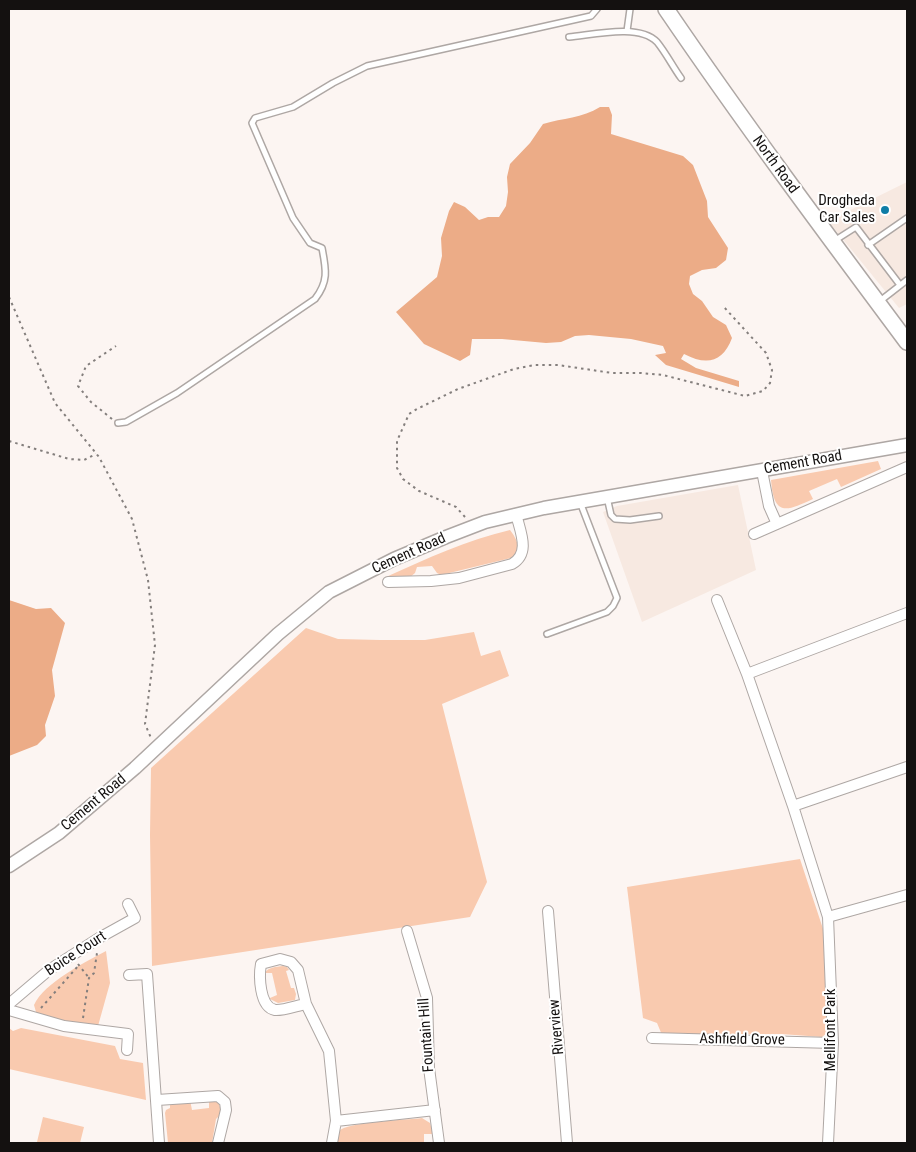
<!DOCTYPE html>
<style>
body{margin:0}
#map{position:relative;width:916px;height:1152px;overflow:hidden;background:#fcf5f2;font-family:"Roboto Condensed",sans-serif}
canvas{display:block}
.frame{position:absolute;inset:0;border:10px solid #141110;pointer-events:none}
</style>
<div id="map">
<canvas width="916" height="1152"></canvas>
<div class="frame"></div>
</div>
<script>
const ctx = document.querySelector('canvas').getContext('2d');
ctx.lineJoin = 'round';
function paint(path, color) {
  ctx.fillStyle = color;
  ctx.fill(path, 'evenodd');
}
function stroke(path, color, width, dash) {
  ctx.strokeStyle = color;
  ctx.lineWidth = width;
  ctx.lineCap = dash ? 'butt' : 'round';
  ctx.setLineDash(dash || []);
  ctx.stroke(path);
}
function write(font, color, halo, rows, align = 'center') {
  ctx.font = font + ' "Roboto Condensed",sans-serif';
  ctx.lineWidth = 4;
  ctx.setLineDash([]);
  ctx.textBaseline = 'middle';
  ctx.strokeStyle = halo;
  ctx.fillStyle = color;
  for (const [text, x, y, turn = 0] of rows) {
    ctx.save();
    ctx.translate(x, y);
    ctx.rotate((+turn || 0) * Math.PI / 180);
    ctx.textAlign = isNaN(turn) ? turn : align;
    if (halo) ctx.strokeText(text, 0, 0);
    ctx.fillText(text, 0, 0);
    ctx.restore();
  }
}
paint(new Path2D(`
 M907,182V304L899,308L828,221Z
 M738,485L756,570L642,622L603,512L617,506Z`), '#f7e9e1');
paint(new Path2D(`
 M878,461L881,469L841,487L837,479L809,491L813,499C785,512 774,516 771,480Z
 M510,530C517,539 523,551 511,558L441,575L437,573L432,566L417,567L415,573L409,578L386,577C426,559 467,540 510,530Z
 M306,628L338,639L380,640H425L474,632L481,656L500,650L509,676L442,704L487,882L470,917L152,966L150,835L151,768Z
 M800,859L825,935L828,1032L822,1037L781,1034L662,1035L657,1023L643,1018L627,887Z
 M106,951L110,983L98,1026L46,1018L36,1012L34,1005C44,983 85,962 106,951Z
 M283,966L287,967L289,970L286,971L291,988H294L296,994L295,1000L278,1003L270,999V998L277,995L272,973H265C268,967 276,967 283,966Z
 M9,1028L13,1031L21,1028L115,1046L120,1059L143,1063L146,1100L9,1069Z
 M190,1100L192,1110L209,1108V1101H218L220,1107L221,1108V1114L216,1119L212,1143H168L165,1113L166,1110L170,1108V1105Z
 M43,1117L84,1127L80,1143L37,1142Z
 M422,1118L430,1123L433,1134H424V1143H337L339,1131C346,1122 407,1120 422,1118Z`), '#f9caaf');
paint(new Path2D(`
 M600,107H609L612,115L611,134L683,156L693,165L707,201L708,217L728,248L726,260L716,268L702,270L690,276L689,284L693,294L702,301L713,317L726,325L732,338C723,362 707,366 684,354L681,359L696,368L739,381V387L666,365L655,355L666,353L663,346L631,339L589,335L575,336L561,342L546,343L502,339H472L470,355L460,361L424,344L396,312L437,277L442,256L441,238L449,211L454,202L465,207L479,220L488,217H499L506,206L508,192L507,177L510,164L530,143L543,124C563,118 582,118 600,107Z
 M9,600L36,609L51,608L65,623L52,670L55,696L45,725L46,736L37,745L9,756Z`), '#ecac87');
const service = new Path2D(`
 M627,31L630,9
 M569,37C592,35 639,23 657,42C666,53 673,67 681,78
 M834,241L856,227L900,285
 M868,245L907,218
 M880,301L907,280
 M118,423L126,422L177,393L315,299C329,281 326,269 322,248L310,243L293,218L252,123L255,118L293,107L333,83L367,66L591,16L597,9
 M607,497L611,515L615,519L630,520L659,516
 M547,634L607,612L613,606L617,598L580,502`);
const minor = new Path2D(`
 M762,471L769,506L777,524
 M754,534L907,467
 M388,582L431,581L459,578L512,564C531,553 520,531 516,514
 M717,600L747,674L793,806L828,917L833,1043L828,1143
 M747,674L907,613
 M793,806L907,767
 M548,911L567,1143
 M828,917L907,895
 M407,931L427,998L429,1068L439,1143
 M129,975L147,974L159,1143
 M9,1004L49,970L99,938L135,918L128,904
 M306,1004C299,1005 282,1011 275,1010C259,1007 259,975 261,964L280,959L291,962L298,970L306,1004L329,1051L336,1121L332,1143
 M9,1010L64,1026L128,1034L127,1050
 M652,1038L833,1043
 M157,1100L218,1096L225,1102L226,1110L218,1143
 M336,1121L435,1110`);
const tertiary = new Path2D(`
 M9,866L59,833L135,768L278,634L329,592L394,559L446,537L485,522L544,508L907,445`);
const secondary = new Path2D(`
 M666,9C743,122 825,232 907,342`);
stroke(service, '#aea7a4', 8);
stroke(minor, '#aea7a4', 12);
stroke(tertiary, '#aea7a4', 15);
stroke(secondary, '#aea7a4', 18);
stroke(new Path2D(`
 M9,297L55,403L99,457L132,519L148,580L155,645L145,724L151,738
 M112,419L91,402L78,386L86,366L116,346
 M9,441L69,459L84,460L96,454
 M465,517L456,507L419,491L403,479L397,468V441L409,414L417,409L458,389L514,369L535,365H558L612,373H641L663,375L745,396L763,391L770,383L772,370L766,353L723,306
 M78,964L89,978
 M41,1008L79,965
 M83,1018L89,978L94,973L97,953`), '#847f7d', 2, [2.5, 4]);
stroke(service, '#fff', 5);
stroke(minor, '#fff', 10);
stroke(tertiary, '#fff', 12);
stroke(secondary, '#fff', 15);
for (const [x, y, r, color] of [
 [885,210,5,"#0f7da6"]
]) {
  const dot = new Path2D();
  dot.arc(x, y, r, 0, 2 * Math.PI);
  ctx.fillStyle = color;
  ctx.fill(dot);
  stroke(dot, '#fff', 2);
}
write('15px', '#141110', '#fff', [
 ["North Road",775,165,54],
 ["Cement Road",803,463,-10],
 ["Cement Road",409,554,-24],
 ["Cement Road",94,803,-40],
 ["Boice Court",76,954,-33],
 ["Riverview",557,1027,-95],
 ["Mellifont Park",831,1030,-90],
 ["Fountain Hill",427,1035,-94],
 ["Ashfield Grove",742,1040,1]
]);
write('15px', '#141110', '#fff', [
 ["Drogheda",875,201],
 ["Car Sales",875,218]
], 'right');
</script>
